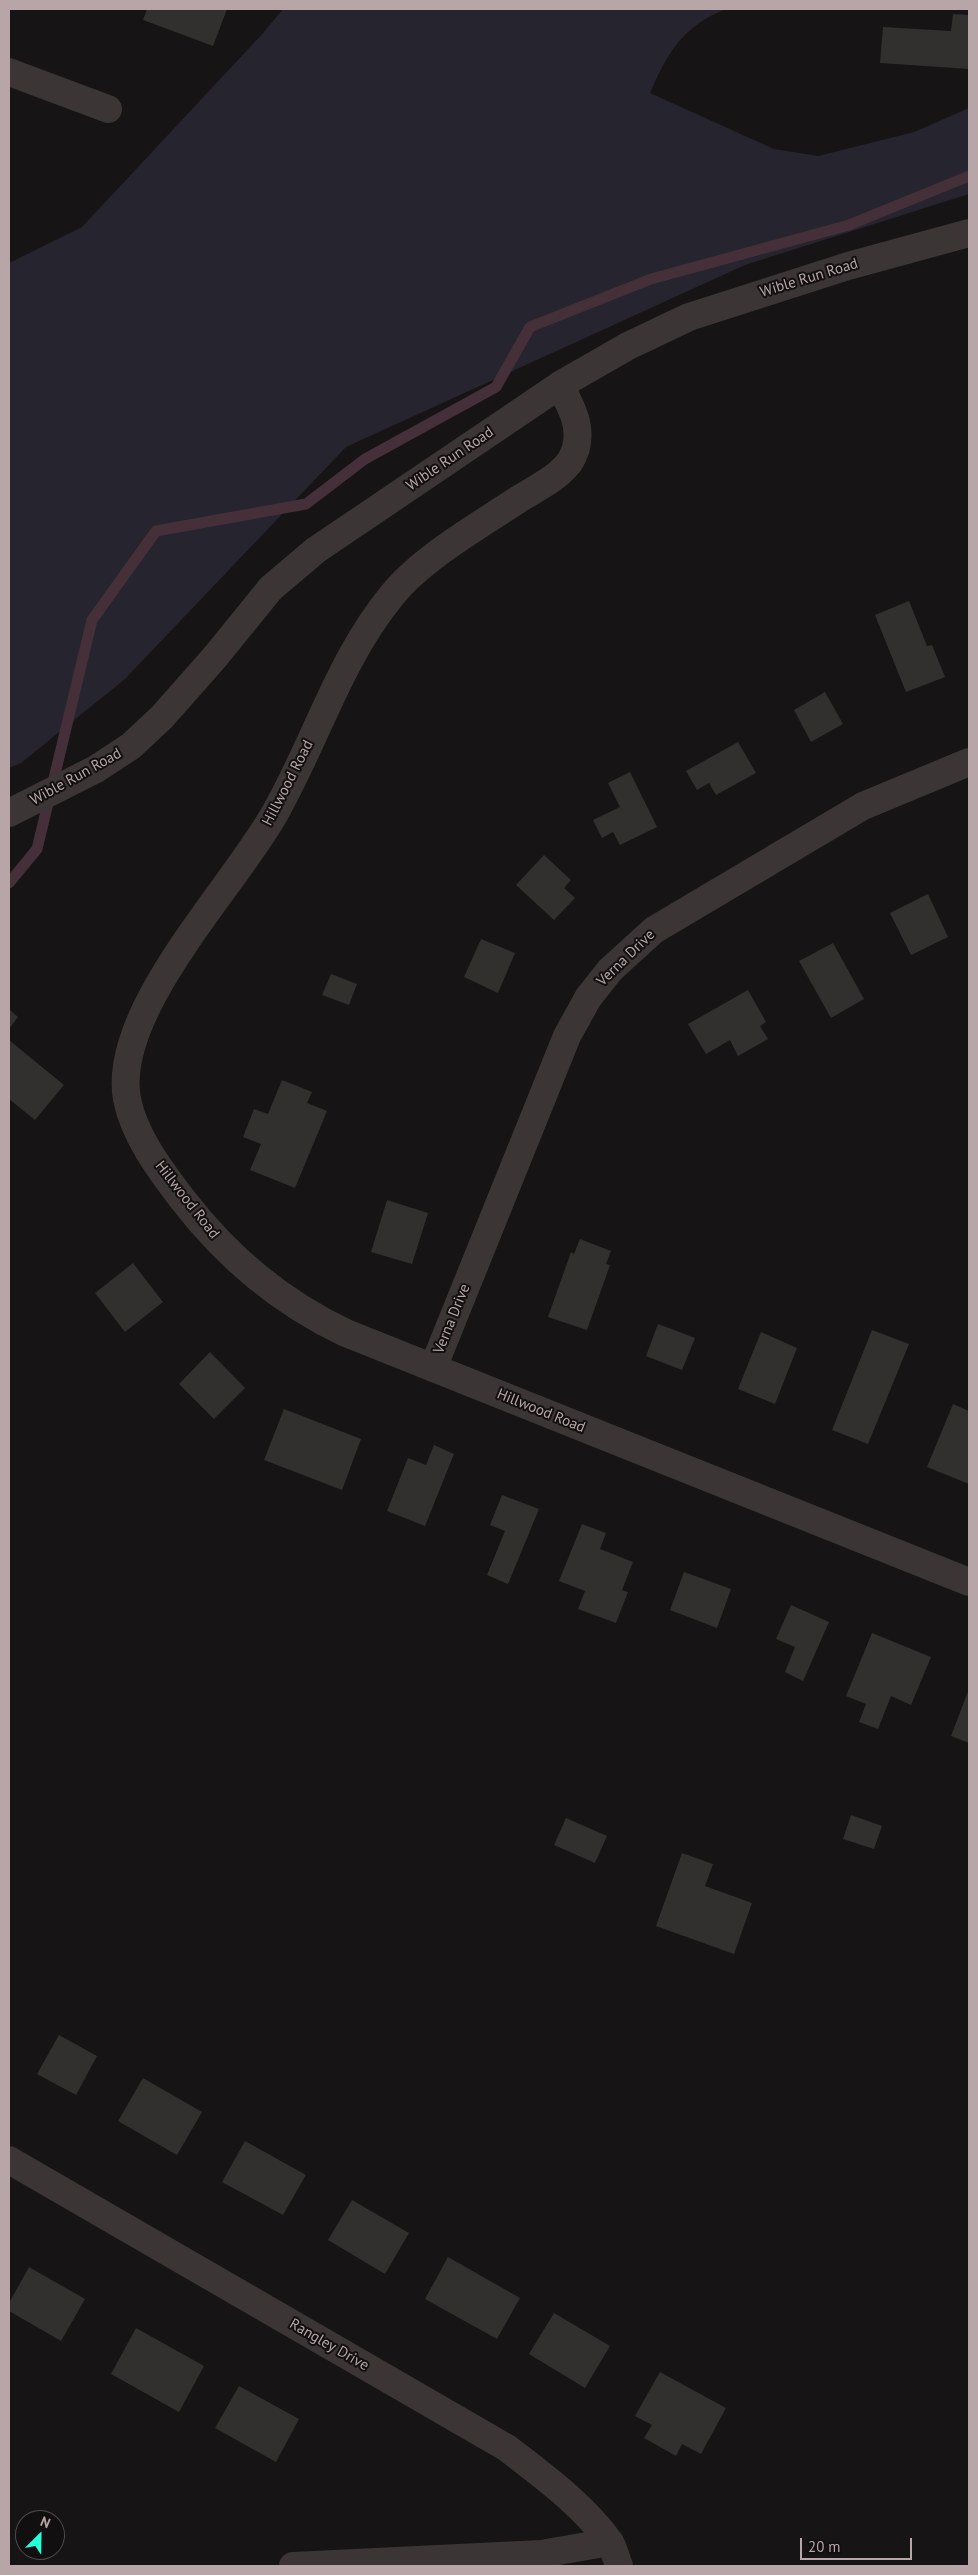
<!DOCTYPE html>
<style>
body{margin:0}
#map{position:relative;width:978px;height:2575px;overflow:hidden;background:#161414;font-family:"PT Sans",sans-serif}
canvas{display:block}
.frame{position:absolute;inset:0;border:10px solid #b7a5a7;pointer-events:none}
.north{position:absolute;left:15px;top:2510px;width:50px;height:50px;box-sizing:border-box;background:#110f0f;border:1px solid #534b4c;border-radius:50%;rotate:23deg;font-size:14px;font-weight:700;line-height:20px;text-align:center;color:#b7a5a7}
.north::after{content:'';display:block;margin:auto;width:18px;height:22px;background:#23ffd9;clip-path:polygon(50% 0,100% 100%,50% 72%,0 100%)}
.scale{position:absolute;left:800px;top:2538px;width:112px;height:22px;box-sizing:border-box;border:2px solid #b7a5a7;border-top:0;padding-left:6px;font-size:15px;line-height:18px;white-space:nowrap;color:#b7a5a7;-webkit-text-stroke:4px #110f0f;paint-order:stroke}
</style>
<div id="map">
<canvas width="978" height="2575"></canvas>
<div class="frame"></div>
<div class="north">N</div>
<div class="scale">20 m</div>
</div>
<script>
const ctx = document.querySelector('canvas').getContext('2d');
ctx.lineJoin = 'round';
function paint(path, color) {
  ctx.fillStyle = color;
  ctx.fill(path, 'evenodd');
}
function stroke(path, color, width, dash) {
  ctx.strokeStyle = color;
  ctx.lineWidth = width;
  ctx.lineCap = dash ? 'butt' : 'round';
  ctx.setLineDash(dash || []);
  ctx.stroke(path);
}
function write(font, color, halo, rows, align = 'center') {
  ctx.font = font + ' "PT Sans",sans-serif';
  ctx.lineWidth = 4;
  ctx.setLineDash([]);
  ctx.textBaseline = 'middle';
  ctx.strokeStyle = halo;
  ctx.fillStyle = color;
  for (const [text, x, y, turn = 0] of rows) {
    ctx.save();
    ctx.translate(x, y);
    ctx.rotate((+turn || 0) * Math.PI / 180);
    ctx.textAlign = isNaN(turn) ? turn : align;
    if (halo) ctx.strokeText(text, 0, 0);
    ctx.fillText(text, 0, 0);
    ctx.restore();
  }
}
paint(new Path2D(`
 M283,9H726C683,26 668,52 650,93L774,149L818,156L914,132L969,108V194L745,265L346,447L125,679L21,763L9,768V263L82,227L264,32Z`), '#26242e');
stroke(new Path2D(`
 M9,883L37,849L92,620L156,531L306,504L365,459L496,387L530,327L651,279L849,225L969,176`), '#452f38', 11);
paint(new Path2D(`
 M147,9H227L213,46L143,20Z
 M953,14L969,15V69L880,63L883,27L951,31Z
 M909,601L927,646L932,645L945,677L906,692L875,615Z
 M825,692L843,724L811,742L794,710Z
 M738,742L756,773L716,795L709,783L697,790L686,771Z
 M630,772L657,827L620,845L613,832L602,838L593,820L620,807L608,783Z
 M544,855L571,880L564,888L575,898L554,920L516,885Z
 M928,894L948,937L911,955L890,913Z
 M481,939L515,953L498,993L464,977Z
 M833,943L864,999L831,1018L799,961Z
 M331,974L357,984L349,1005L322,995Z
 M748,990L766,1022L760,1026L768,1039L738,1056L730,1040L706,1054L688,1024Z
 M9,1009L18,1017L9,1029Z
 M9,1040L64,1085L35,1120L9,1099Z
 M282,1080L312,1092L307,1103L327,1111L295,1188L250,1170L261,1144L243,1137L254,1109L268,1114Z
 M387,1200L428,1213L412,1264L371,1252Z
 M580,1239L611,1251L606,1264L610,1265L587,1330L548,1317L571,1252L574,1254Z
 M133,1263L163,1302L125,1332L95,1293Z
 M658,1324L695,1338L682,1370L646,1356Z
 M872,1330L909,1344L868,1444L832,1430Z
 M761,1332L797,1348L775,1404L738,1389Z
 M210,1352L245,1388L214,1419L179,1384Z
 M953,1404L969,1411V1484L927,1467Z
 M284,1409L361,1439L342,1490L264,1460Z
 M434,1445L454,1454L425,1526L387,1511L408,1458L426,1465Z
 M502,1495L539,1509L508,1584L487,1575L505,1531L490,1525Z
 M582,1524L606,1533L600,1549L633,1562L622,1590L628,1592L616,1623L578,1609L585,1591L559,1581Z
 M684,1572L731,1589L717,1628L670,1610Z
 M791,1605L829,1622L803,1681L785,1672L795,1647L776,1639Z
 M872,1633L931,1657L911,1705L891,1696L878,1729L859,1722L866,1704L846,1696Z
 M969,1689V1743L951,1736Z
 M851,1815L882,1826L874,1849L843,1839Z
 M566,1818L607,1836L595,1863L554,1845Z
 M682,1853L713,1864L705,1886L752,1903L734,1954L656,1926Z
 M59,2035L97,2056L76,2095L37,2074Z
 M143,2078L202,2112L177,2155L118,2121Z
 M245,2141L306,2175L283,2215L222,2182Z
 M352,2200L409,2233L385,2274L328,2240Z
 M448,2257L520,2298L497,2339L425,2299Z
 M29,2267L85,2299L61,2341L9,2311V2303Z
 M554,2313L610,2346L585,2388L529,2354Z
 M136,2328L204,2366L179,2412L111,2374Z
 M660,2372L726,2408L701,2454L682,2444L676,2456L644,2438L652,2425L635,2416Z
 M239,2386L299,2419L276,2462L215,2428Z`), '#322f2f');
stroke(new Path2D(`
 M9,72L108,109
 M560,385C570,406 582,423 576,448C574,453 572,460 568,464C556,479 535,489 519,499C480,525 422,558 393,594C339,659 316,741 275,813C233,888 111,1012 127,1099C134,1136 161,1171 183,1200C227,1257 280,1302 346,1333L969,1582
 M9,813L96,769L131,746L162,717L215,657L271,588L316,550L560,385L628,346L689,317L848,266L969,233
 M433,1368L567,1036L588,998L610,970L654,930L863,806L969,762
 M9,2160L507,2448C543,2476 582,2504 609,2541C614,2548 616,2558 619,2566
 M293,2566L541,2554L610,2542`), '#3b3535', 28);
write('15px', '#b7a5a7', '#110f0f', [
 ["Wible Run Road",809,278,-17],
 ["Wible Run Road",450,459,-34],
 ["Wible Run Road",76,777,-29],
 ["Hillwood Road",288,783,-63],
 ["Verna Drive",626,958,-44],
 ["Hillwood Road",187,1200,52],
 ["Verna Drive",452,1319,-68],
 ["Hillwood Road",541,1411,22],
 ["Rangley Drive",329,2345,30]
]);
</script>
